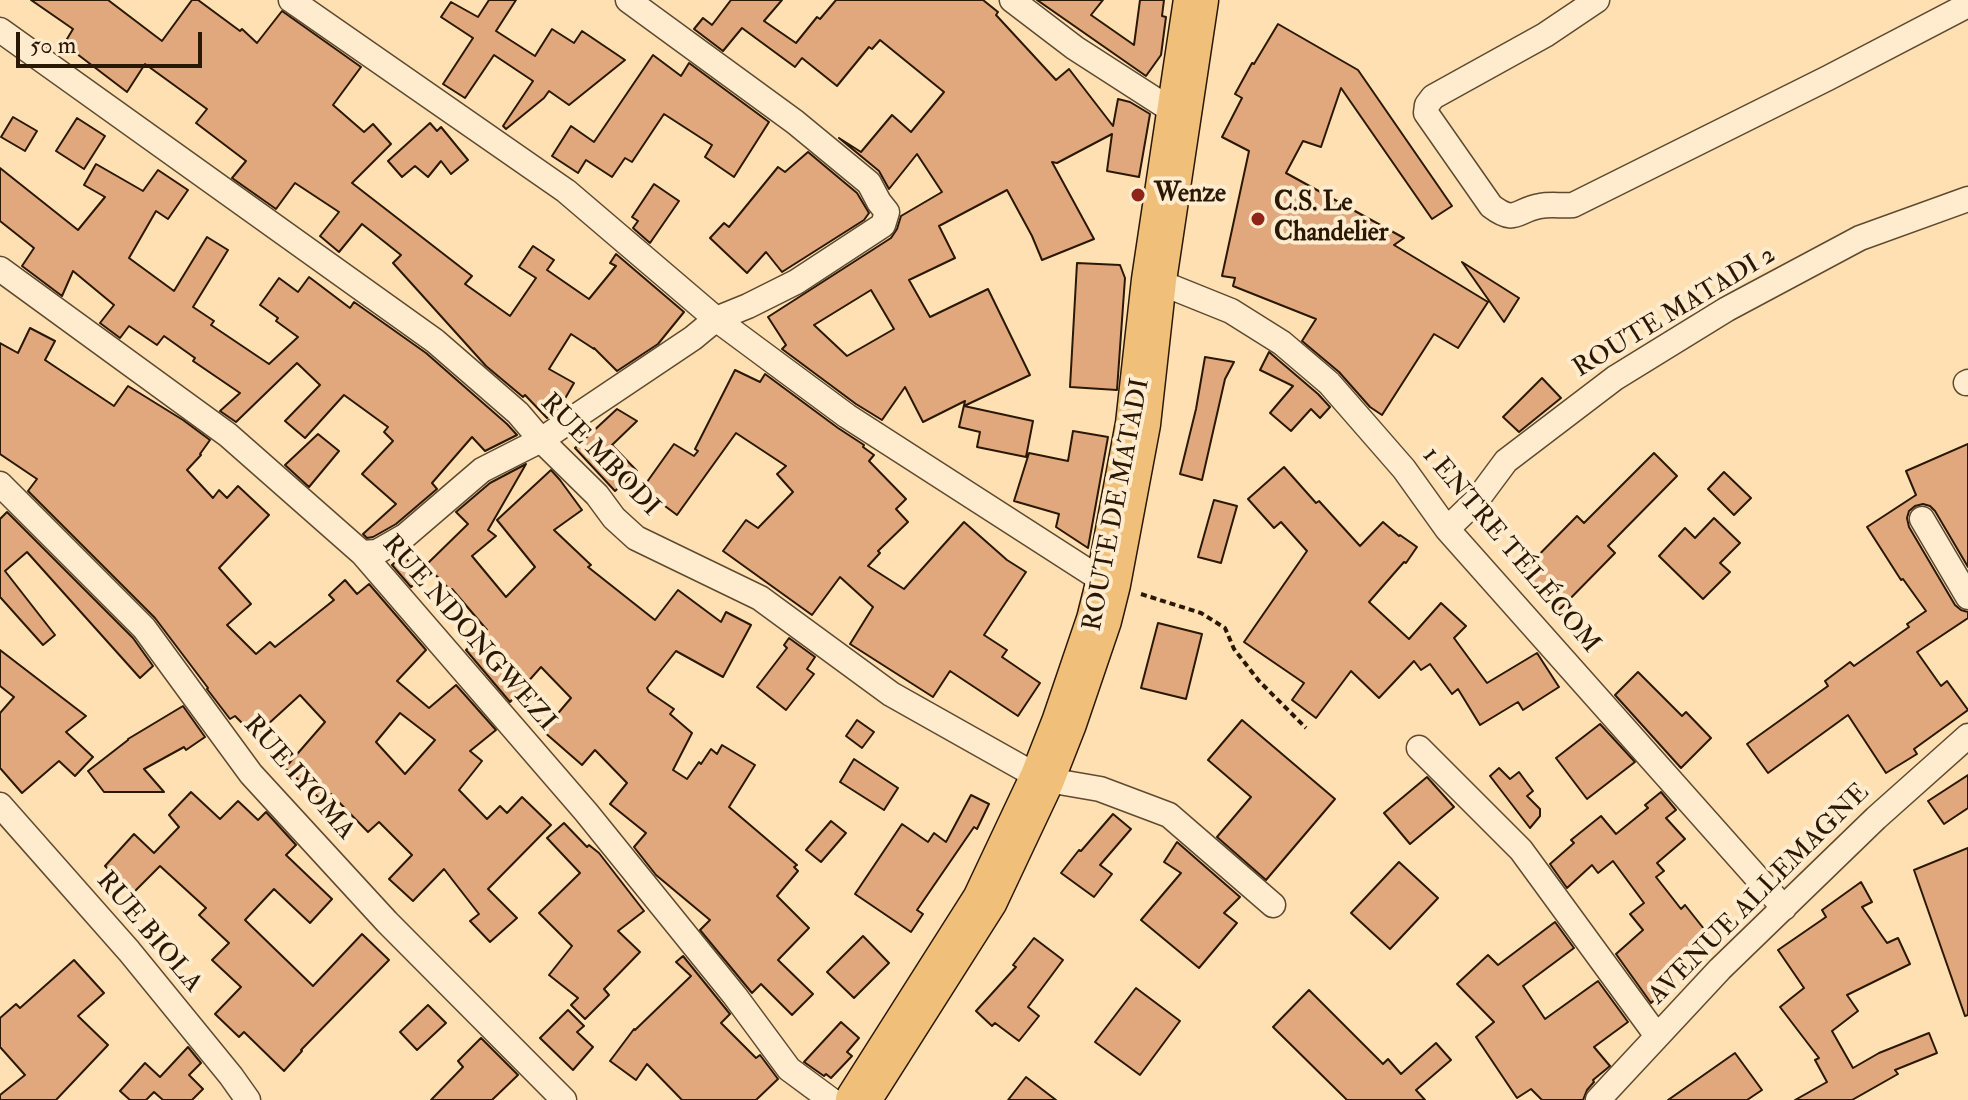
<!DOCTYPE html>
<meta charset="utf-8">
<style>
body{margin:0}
#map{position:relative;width:1968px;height:1100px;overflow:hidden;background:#ffe0b3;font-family:"IM FELL Double Pica",serif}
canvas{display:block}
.scale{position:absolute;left:16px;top:32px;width:186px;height:36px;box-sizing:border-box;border:4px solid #2a1805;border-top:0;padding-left:10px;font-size:24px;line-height:28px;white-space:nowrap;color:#2a1805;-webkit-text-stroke:6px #ffebce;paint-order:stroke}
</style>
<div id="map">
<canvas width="1968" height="1100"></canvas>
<div class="scale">50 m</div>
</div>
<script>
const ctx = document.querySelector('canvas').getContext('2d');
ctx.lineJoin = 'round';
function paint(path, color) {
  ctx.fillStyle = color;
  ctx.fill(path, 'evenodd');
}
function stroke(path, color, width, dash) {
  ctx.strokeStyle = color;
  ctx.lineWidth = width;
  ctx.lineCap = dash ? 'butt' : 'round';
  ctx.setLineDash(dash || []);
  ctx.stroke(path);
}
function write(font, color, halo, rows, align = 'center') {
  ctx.font = font + ' "IM FELL Double Pica",serif';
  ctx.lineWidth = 8;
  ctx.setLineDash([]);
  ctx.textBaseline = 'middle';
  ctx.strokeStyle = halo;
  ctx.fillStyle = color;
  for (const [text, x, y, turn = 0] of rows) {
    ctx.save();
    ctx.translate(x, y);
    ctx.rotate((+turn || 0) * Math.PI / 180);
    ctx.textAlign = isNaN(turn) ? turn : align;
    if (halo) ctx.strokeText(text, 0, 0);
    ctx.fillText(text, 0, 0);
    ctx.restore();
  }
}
const building = new Path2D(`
 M31,0H108L162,41L192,0H198L240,31L242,29L257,43L282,11L361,67L333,105L364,132L373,124L391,144L352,183L472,276L465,284L510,316L536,278L519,267L533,246L554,260L547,270L589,299L616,266L610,263L616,254L684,312L658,344L617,371L594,348V349L571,334L549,369L574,383L559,409L547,418L525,395L523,397L486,366L393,263L401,255L362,224L339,252L320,236L339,212L295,183L276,209L232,178L246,161L196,123L207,109L145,64L127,92L64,44L73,29Z
 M489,0H516L496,31L535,56L552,29L574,43L582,31L625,60L569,105L549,91L544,98L506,129L503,126L533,81L494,55L465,98L443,84L473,38L441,17L451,2L478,17Z
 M731,0H782L764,21L796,43L817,17L820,19L836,0H983L998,12L996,15L1056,80L1069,69L1113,126L1118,99L1130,102L1150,114L1139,177L1107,171L1112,134L1057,163L1052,162L1094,239L1042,260L1032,236L1007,190L939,226L955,258L909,280L930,317L988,289L1030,375L964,406L1033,421L1026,457L977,447L980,432L959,427L965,401L923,422L905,387L882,420L856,404L782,349L786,345L768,317L891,238L897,229L901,216L942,192L917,154L889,189L879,171L839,138L861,152L892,115L911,132L944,92L880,40L872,49L869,47L837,86L802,58L795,67L742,28L723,51L694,29L703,18L712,25ZM871,290L894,329L847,356L814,325Z
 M1037,0H1103L1091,15L1134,45L1140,0H1164L1162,16L1166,17L1161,55L1146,76Z
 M1278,24L1358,70L1452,206L1432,219L1341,88L1321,147L1303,141L1286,173L1404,238L1394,245L1488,302L1458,348L1434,334L1382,415L1370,407L1339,372L1302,341L1316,319L1233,286L1235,278L1222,276L1249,151L1222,137L1242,98L1235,94L1252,63L1254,64Z
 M653,55L681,76L689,63L769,122L734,177L705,157L712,145L664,114L632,162L625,158L612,177L586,160L578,173L552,156L571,126L594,142Z
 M13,117L37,131L25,151L1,137Z
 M77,118L105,136L84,169L56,151Z
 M430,123L437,131L441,127L468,160L451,174L441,161L428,177L415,166L402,177L388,161Z
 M808,152L857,193L869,213L864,220L782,272L766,252L747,273L710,238L724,223L729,227L778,167L785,172Z
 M96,164L143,191L158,170L188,190L168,219L156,211L129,258L174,291L207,237L228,250L193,307L214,321L211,325L269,364L298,337L276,321L278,318L260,305L279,278L298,292L309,277L350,308L354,302L426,353L507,424L517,435L485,451L472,437L432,483L437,489L396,524L373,537L367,538L363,534L396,504L362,474L393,441L384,432L388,427L344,395L305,438L285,421L320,385L297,363L236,422L220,411L240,393L193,361L195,358L164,336L157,345L129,326L120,338L100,323L114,305L73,271L62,296L22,266L34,248L0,221V168L78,230L105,197L84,185Z
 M654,184L679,201L650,243L633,228L638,221L632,217Z
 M1462,262L1519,298L1504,322Z
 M1077,263L1120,265L1125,278L1117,390L1070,387Z
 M30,328L55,341L45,360L114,406L128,386L183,420L210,440L200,454L201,455L187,470L213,498L219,490L227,498L238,486L269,515L219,568L251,604L227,625L256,654L270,642L275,647L334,600L329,595L345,580L357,594L369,584L426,650L397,681L429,708L456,685L496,730L470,751L482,761L459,790L487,819L500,806L507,813L522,797L551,825L488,889L517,918L490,942L470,921L479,914L444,869L413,901L389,879L412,855L379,822L368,832L331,794L324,802L285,768L325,722L300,695L255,736L235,716L230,719L207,689L208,688L155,618L28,491L37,479L0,454V343L18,353ZM400,713L435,740L405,774L376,742Z
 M1269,352L1318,394L1330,407L1320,418L1311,409L1291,431L1270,413L1293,386L1260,370Z
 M1205,357L1234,362L1225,379L1202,480L1180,474L1196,409Z
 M735,370L760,382L765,374L838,428L864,445L863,447L874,455L869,461L906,499L896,509L908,522L878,551L880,553L868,566L904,589L964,522L1007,560L1026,572L984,635L1007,650L1002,657L1040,683L1018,716L950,671L933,697L850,644L873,607L840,577L812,615L723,551L746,520L758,528L793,492L777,474L786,466L736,433L677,515L642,489L674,444L694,456L698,451L695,449Z
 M1542,378L1561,398L1519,432L1503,417Z
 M617,409L637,421L612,445L637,471L615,491L575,448Z
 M1073,431L1108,437L1088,548L1056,527L1059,514L1014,501L1029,453L1068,461Z
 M318,434L339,451L309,487L285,465Z
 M1968,444V567L1935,511L1930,506L1923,504L1915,506L1909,511L1907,518L1909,527L1955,605L1961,610L1968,612V618L1917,652L1941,686L1947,681L1968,710L1914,749L1917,754L1886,773L1848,715L1768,773L1747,744L1828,686L1825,681L1850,662L1854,666L1909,627L1907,624L1926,611L1903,579L1901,580L1867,527L1916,495L1906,471Z
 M1654,453L1677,476L1608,546L1615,553L1558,611L1520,574L1577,516L1584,523Z
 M526,464L488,530L496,536L472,556L506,597L535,567L497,520L551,470L560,480L582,510L554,530L591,565L588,567L655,620L678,590L721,622L726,612L751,625L723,677L676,651L647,688L649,692L674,709L670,714L692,733L673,770L687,779L699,762L701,764L711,749L717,754L722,745L755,765L729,807L797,865L794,867L798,871L777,896L809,928L778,960L813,994L792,1015L761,984L752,993L700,930L710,920L656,875L634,847L646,833L610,804L627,783L595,750L582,765L543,731L571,698L541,667L510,702L466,650L487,630L452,589L451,591L426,565L468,524L456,512L490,483Z
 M1284,467L1316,503L1319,501L1360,546L1383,522L1399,536L1400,535L1417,547L1406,563L1404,562L1369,602L1409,639L1441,603L1466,626L1454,638L1487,683L1537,653L1559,687L1523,710L1518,702L1480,725L1458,689L1452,694L1430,664L1421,670L1414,661L1379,698L1351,671L1316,718L1292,700L1304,683L1244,642L1307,551L1281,522L1274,528L1248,499Z
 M1724,472L1751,498L1734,515L1708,489Z
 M1214,500L1237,506L1221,563L1198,557Z
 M7,512L133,638L153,666L140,678L27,552L5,571L55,635L43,645L0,597V519Z
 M1714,518L1740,543L1720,563L1730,572L1703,599L1659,556L1685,528L1695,538Z
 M403,555L422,577L411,587L392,565Z
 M1158,623L1202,634L1186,699L1141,688Z
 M789,638L815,657L807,669L814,674L786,710L757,687L787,648L784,645Z
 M0,650L86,716L66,732L93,757L75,776L59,761L22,793L0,768V713L14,697L0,686Z
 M1638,672L1682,716L1686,712L1711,738L1681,768L1615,695Z
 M183,706L205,737L186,750L184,747L144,769L164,792H104L88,771L128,740V739Z
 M857,720L874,732L862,748L846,736Z
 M1242,720L1335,799L1266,880L1217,837L1251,797L1208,760Z
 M1600,724L1635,762L1587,799L1556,758Z
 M854,759L898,788L884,810L840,782Z
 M1499,768L1510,779L1519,772L1533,791L1527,796L1540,809V816L1530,828L1490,776Z
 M1968,775V808L1944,824L1928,801Z
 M1427,777L1454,807L1410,844L1384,813Z
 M191,792L220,819L238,801L258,820L266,812L296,845L286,855L332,899L310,923L274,889L245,920L313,986L362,934L389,960L301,1050L302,1051L284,1071L244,1032L239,1037L215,1014L241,987L212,960L229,943L199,915L206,908L160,866L133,893L105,866L134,834L154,853L179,827L169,815Z
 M1661,792L1676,810L1666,818L1685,839L1657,863L1664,871L1656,877L1681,909L1685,905L1708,934L1664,969L1675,982L1651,1003L1616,954L1643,930L1630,914L1644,903L1613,861L1598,873L1592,865L1567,888L1550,864L1574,843L1571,840L1601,816L1616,834L1648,808L1645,805Z
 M971,795L989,804L977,829L974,827L917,910L923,914L911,932L855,894L902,824L928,842L934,833L946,842Z
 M1113,814L1131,829L1100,865L1112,874L1094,897L1061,873L1079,850L1081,851Z
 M831,821L846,833L821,862L806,850Z
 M564,823L587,847L589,845L599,853L644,911L618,931L640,952L604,989L609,995L585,1019L571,1005L578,998L549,975L572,946L539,913L580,873L547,838Z
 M1177,842L1240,897L1224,913L1237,923L1199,968L1141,920L1181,873L1164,862Z
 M1968,848V1015L1965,1016L1914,870Z
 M1399,862L1438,898L1390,949L1351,913Z
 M1861,882L1872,902L1862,907L1887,943L1898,938L1910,964L1847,995L1858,1011L1832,1031L1853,1068L1879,1053L1929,1033L1937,1053L1895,1070L1898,1074L1852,1100H1795L1827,1082L1815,1060L1819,1058L1780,1007L1804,988L1778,950L1826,917L1822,910Z
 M1555,922L1574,948L1523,986L1545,1019L1598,981L1628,1022L1594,1047L1610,1066L1593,1080L1594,1082L1587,1090L1583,1100H1542L1531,1089L1517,1098L1476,1037L1494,1022L1457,984L1488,955L1498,965Z
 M863,936L889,963L854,998L827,972Z
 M1034,938L1063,960L1028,1007L1039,1016L1019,1041L995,1023L992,1026L976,1011L1016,967L1013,965Z
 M683,956L730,1014L721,1023L756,1058L760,1055L778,1079L756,1100H682L647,1064L636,1080L610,1061L634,1029L635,1030L691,976L676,962Z
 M74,960L104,993L78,1016L108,1045L56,1100H0V1095L25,1075L0,1047V1018L16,1004L20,1008Z
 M1136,988L1180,1021L1140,1075L1095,1042Z
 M1309,990L1383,1064L1388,1059L1401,1074L1436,1043L1451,1060L1416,1090L1425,1100H1347L1273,1027Z
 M428,1005L446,1023L417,1050L400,1032Z
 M568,1010L584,1026L577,1032L593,1047L573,1070L540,1038Z
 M841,1022L859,1038L847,1052L852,1056L831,1078L826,1074L824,1076L804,1062Z
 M481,1038L518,1075L492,1100H431L463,1067L458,1061Z
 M188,1047L201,1063L189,1075L203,1089L192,1100H163L154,1092L146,1100H130L120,1091L145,1063L160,1077Z
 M1735,1053L1762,1090L1747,1100H1668Z
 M1026,1077L1056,1100H1008Z`);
paint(building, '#e0a87c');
stroke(building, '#2a1805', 2);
const street = new Path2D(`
 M291,0L566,191L716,319L847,416L1108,584
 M1012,0L1075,48L1179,115
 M1597,0L1545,35L1433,97L1427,105L1426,113L1491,206C1516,225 1516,210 1540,206C1550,204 1562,206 1573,205L1828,78L1968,5
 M0,30L435,341L518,413L541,440L597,495L614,518L636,538L760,598L891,694L1042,779L1100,789L1169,815L1273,905
 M0,269L228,435L362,553L586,812L735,996L789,1069L831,1100
 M1154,280L1231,311L1282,343L1329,383L1404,469L1447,529L1784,908
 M1966,383L1968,382
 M0,484L144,628L251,774L387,922L564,1100
 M1922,519L1968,597
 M1447,529L1477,500L1506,461L1615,378L1727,309L1860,238L1968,199
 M362,553L377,552L405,536L482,470L541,440L693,338L716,319L748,306L796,282L883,225L887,212L879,202L869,183L795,122L628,0
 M1419,748L1521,850L1657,1036
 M0,805L129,951L231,1076L248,1100
 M1598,1100L1720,969L1876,818L1968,736`);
const highway = new Path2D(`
 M858,1100L985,900L1042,779L1064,723L1099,620L1108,584L1138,424L1154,280L1196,0`);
stroke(street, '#5f4a30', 27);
stroke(highway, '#2a1805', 47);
stroke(new Path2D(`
 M1141,594L1201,613L1225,628L1234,649L1259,681L1306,728`), '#2a1805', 4, [6, 4]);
stroke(street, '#ffebce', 24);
stroke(highway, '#f0c07a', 44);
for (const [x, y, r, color] of [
 [1138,195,8,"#8f2418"],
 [1258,219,8,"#8f2418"]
]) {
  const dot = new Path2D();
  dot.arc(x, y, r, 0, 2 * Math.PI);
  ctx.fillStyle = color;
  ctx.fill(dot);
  stroke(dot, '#ffebce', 3);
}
write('bold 26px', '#2a1805', '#ffebce', [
 ["Wenze",1154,195],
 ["C.S. Le",1274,204],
 ["Chandelier",1274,234]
], 'left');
write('26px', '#2a1805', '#ffebce', [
 ["ROUTE MATADI 2",1675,313,-31],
 ["RUE MBODI",599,456,46],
 ["ROUTE DE MATADI",1118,505,-79],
 ["1 ENTRE TÉLÉCOM",1510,551,50],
 ["RUE NDONGWEZI",468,634,49],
 ["RUE IYOMA",298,779,49],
 ["AVENUE ALLEMAGNE",1760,895,-45],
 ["RUE BIOLA",148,933,50]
]);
</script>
